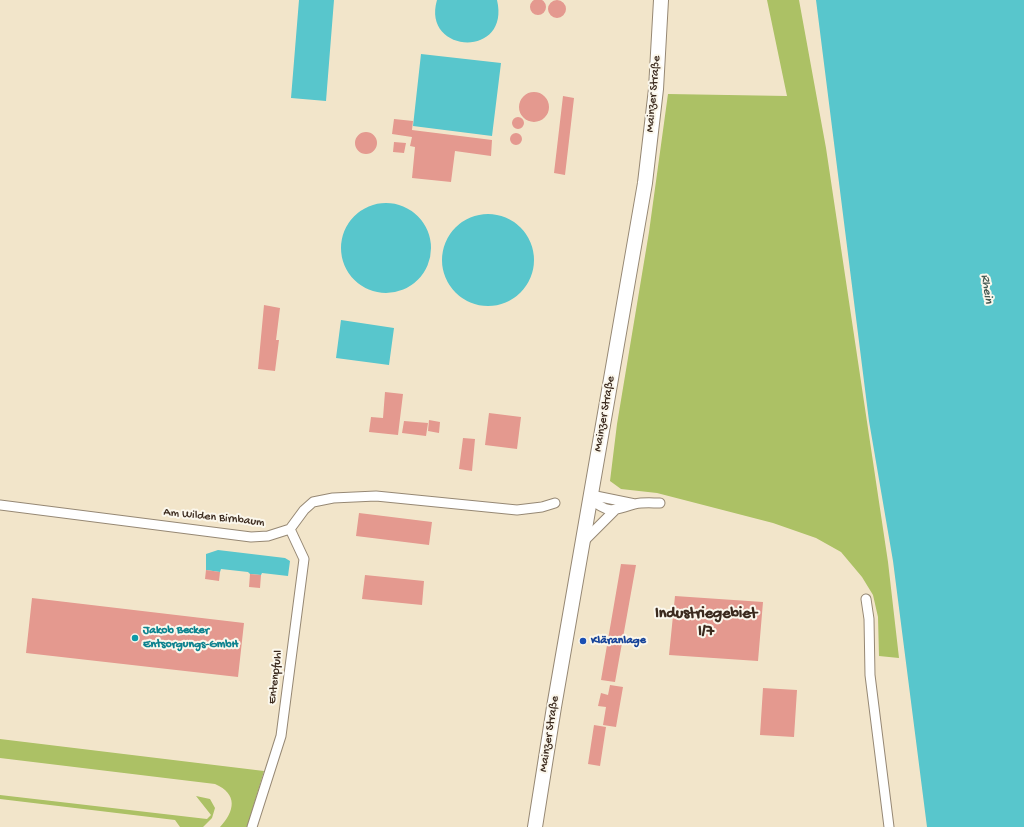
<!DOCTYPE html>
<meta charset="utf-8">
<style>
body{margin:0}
canvas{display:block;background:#f2e5ca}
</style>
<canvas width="1024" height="827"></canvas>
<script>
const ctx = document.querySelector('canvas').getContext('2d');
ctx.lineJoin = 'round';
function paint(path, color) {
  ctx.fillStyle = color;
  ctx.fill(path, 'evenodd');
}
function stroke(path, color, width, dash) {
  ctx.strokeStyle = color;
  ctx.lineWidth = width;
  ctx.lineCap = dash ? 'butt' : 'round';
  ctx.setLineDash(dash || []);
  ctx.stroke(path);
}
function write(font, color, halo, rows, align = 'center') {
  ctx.font = font + ' "Gochi Hand",sans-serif';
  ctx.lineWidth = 4;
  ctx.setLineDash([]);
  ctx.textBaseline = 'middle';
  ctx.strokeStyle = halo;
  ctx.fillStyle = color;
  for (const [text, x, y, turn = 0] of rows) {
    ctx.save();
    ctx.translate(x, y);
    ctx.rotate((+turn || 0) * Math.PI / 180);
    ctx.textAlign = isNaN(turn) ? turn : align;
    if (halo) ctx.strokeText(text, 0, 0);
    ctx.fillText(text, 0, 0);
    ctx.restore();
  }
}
paint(new Path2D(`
 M767,0H799L826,148L888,562L899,658L879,656L878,617L873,595L862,577L841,552L816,538L773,523L657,493L621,489L610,481L617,424L649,232L668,94L787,96Z
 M0,739L264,771L247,827H220C235,811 238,794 215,784L0,758Z
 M0,795L207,819L211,815L196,796L210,799L215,808L212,818L203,827H180L175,820L0,799Z`), '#acc165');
paint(new Path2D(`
 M299,0H334L326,101L291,98Z
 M437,0H497C511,59 421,54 437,0Z
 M816,0H1024V827H927L893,561L869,421Z
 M421,54L501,63L492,136L413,126Z
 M341 248a45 45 0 1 1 90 0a45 45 0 1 1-90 0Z
 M442 260a46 46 0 1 1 92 0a46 46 0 1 1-92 0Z
 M341,320L394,328L389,365L336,358Z
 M218,550L285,558L290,561L288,576L262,573L261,575L250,574L248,572L221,569L220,572L206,570V554Z`), '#58c6cc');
paint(new Path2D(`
 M530 7a8 8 0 1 1 16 0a8 8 0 1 1-16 0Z
 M548 9a9 9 0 1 1 18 0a9 9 0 1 1-18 0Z
 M519 107a15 15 0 1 1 30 0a15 15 0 1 1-30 0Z
 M563,96L574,98L565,175L554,173Z
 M512 123a6 6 0 1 1 12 0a6 6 0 1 1-12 0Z
 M394,119L413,121L412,130L492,140L491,156L455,151L451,182L412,178L415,147L410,146L412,137L392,134Z
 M355 143a11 11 0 1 1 22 0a11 11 0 1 1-22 0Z
 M510 139a6 6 0 1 1 12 0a6 6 0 1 1-12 0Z
 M394,142L406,143L404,153L393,152Z
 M264,305L280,308L276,340H279L275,371L258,369Z
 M385,392L403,394L398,435L369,432L371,417L383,418Z
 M489,413L521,417L517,449L485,445Z
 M429,420L440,422L439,433L428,431Z
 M404,421L428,423L426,436L402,433Z
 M463,438L475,439L472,471L459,469Z
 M359,513L432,522L429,545L356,536Z
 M621,564L636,565L615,682L601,680Z
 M206,570L220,572L219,581L205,579Z
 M250,574L261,575L260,588L249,587Z
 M365,575L424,581L422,605L362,599Z
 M675,596L763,602L758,661L669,655Z
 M32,598L244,623L238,677L26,653Z
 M610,685L623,687L616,727L603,725L606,707L598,706L601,693L608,695Z
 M763,688L797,690L794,737L760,735Z
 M594,725L606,727L600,766L588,764Z`), '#e4998f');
const minor = new Path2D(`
 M591,495L635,504
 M590,499C611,515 612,510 635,504C643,502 652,503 660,503
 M0,505L251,537L268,536L290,529L304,510L313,502L333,498L376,496L517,510L542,507L555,503
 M582,543L615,510
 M866,599L869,619L870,675L889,827
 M252,827L281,736L304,559L290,529`);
const primary = new Path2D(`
 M535,827L554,707L645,183L656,89L661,0`);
stroke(minor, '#968874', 11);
stroke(primary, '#968874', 16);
stroke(minor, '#fff', 9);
stroke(primary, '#fff', 14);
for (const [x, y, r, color] of [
 [135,638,4,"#0f9aa8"],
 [583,641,4,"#1a4fb4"]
]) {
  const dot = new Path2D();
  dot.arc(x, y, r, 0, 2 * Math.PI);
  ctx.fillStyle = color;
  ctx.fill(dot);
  stroke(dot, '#fbf7ec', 1.5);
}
write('12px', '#3b2a1e', '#fbf7ec', [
 ["Mainzer Straße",654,94,-85],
 ["Mainzer Straße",605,414,-80],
 ["Am Wilden Birnbaum",214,518,6],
 ["Entenpfuhl",276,677,-83],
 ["Mainzer Straße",550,734,-81]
]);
write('bold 12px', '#0d838f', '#fbf7ec', [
 ["Jakob Becker",143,631],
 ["Entsorgungs-GmbH",143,645]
], 'left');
write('bold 12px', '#164399', '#fbf7ec', [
 ["Kläranlage",591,641]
], 'left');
write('italic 13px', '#445952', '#fbf7ec', [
 ["Rhein",986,289,82]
]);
write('bold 16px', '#3b2a1e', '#fbf7ec', [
 ["Industriegebiet",706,615],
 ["I/7",706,633]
]);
</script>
